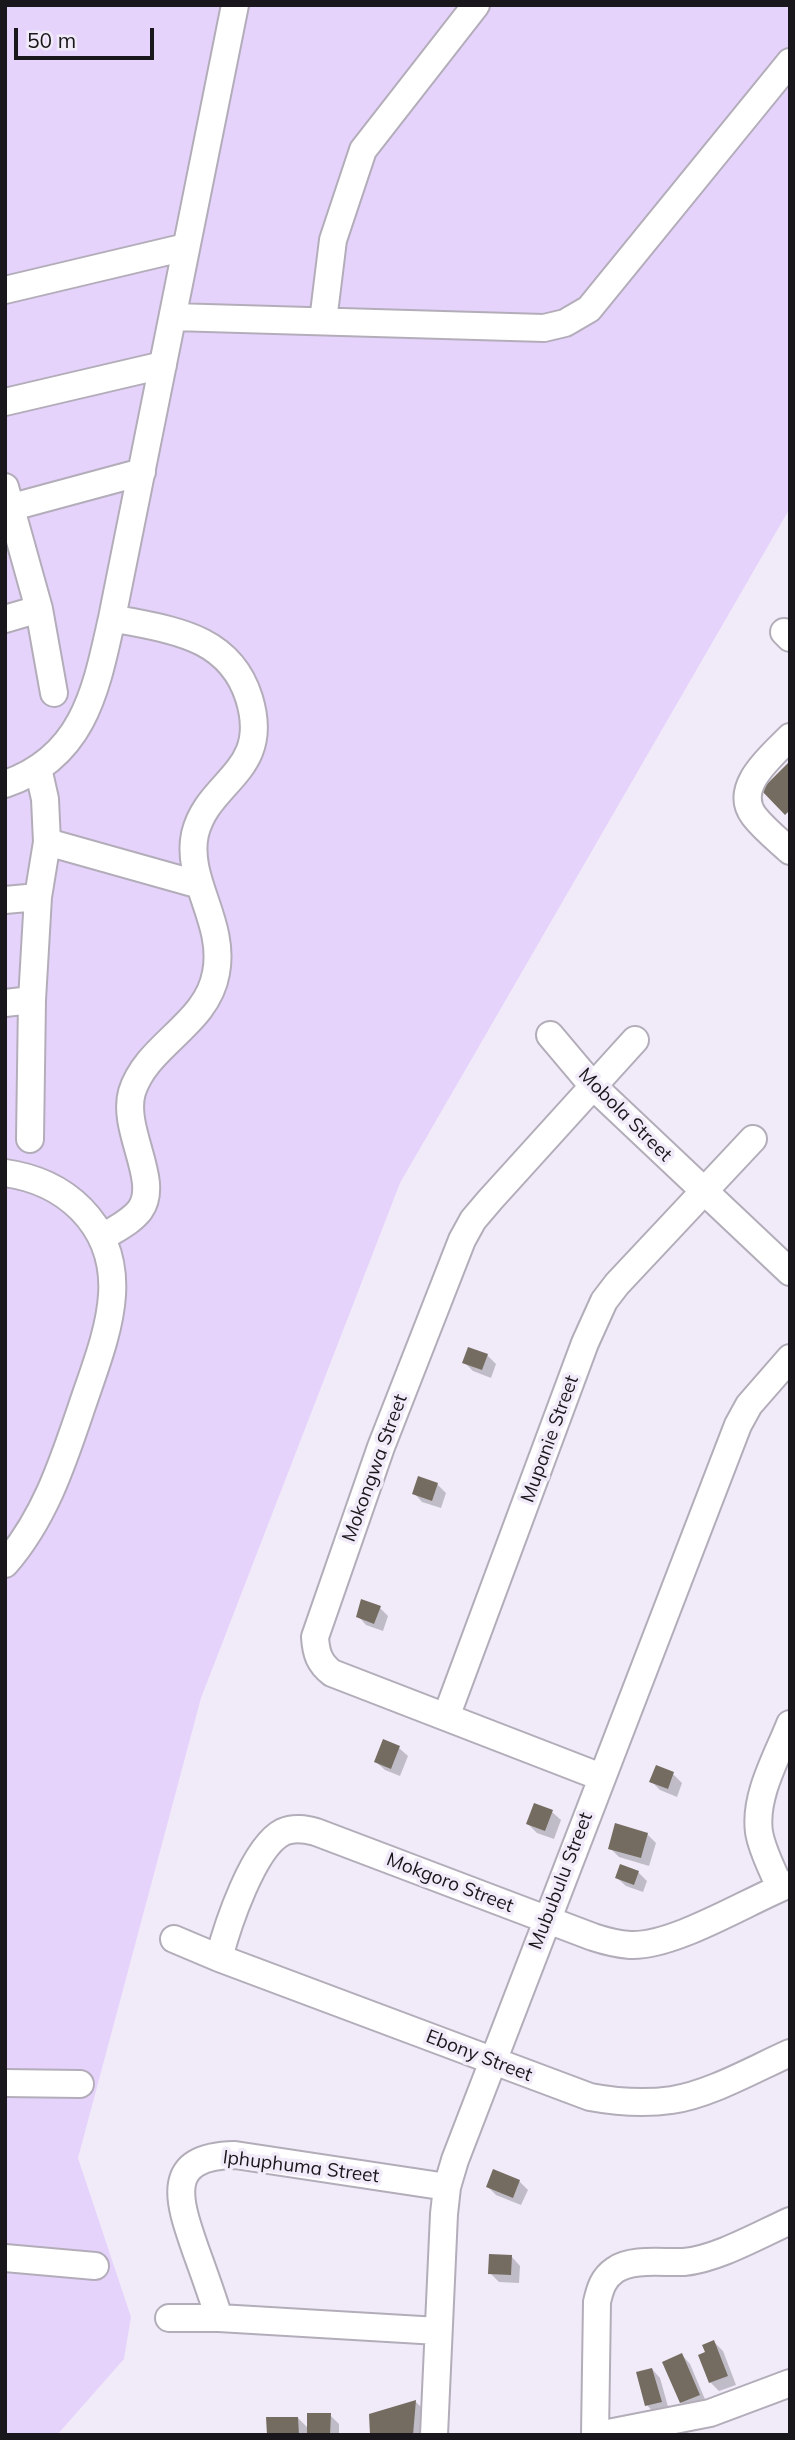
<!DOCTYPE html>
<style>
body{margin:0}
#map{position:relative;width:795px;height:2440px;overflow:hidden;background:#f1ebf9;font-family:Mulish,sans-serif}
canvas{display:block}
.frame{position:absolute;inset:0;border:7px solid #1a171c;pointer-events:none}
.scale{position:absolute;left:14px;top:28px;width:140px;height:32px;box-sizing:border-box;border:4px solid #1a171c;border-top:0;padding-left:9px;font-size:21px;line-height:24px;white-space:nowrap;color:#1a171c;-webkit-text-stroke:5px #f1ebf9;paint-order:stroke}
</style>
<div id="map">
<canvas width="795" height="2440"></canvas>
<div class="frame"></div>
<div class="scale">50 m</div>
</div>
<script>
const ctx = document.querySelector('canvas').getContext('2d');
ctx.lineJoin = 'round';
function paint(path, color) {
  ctx.fillStyle = color;
  ctx.fill(path, 'evenodd');
}
function stroke(path, color, width, dash) {
  ctx.strokeStyle = color;
  ctx.lineWidth = width;
  ctx.lineCap = dash ? 'butt' : 'round';
  ctx.setLineDash(dash || []);
  ctx.stroke(path);
}
function write(font, color, halo, rows, align = 'center') {
  ctx.font = font + ' Mulish,sans-serif';
  ctx.lineWidth = 7;
  ctx.setLineDash([]);
  ctx.textBaseline = 'middle';
  ctx.strokeStyle = halo;
  ctx.fillStyle = color;
  for (const [text, x, y, turn = 0] of rows) {
    ctx.save();
    ctx.translate(x, y);
    ctx.rotate((+turn || 0) * Math.PI / 180);
    ctx.textAlign = isNaN(turn) ? turn : align;
    if (halo) ctx.strokeText(text, 0, 0);
    ctx.fillText(text, 0, 0);
    ctx.restore();
  }
}
paint(new Path2D(`
 M5,5H790V508L400,1183L201,1698L78,2158L131,2317L124,2359L57,2435H5Z`), '#e6d3fc');
paint(new Path2D(`
 M487,1355L496,1364L491,1378L473,1371L464,1362Z
 M437,1484L446,1493L441,1508L422,1502L414,1493Z
 M380,1608L388,1616L383,1631L366,1625L358,1616Z
 M399,1748L408,1756L400,1776L385,1770L376,1762Z
 M657,1767L673,1774L682,1783L677,1797L660,1790L651,1781Z
 M552,1812L561,1820L554,1839L537,1833L528,1824Z
 M647,1834L656,1843L649,1866L619,1857L610,1848Z
 M638,1872L647,1881L643,1892L626,1886L617,1878Z
 M519,2181L528,2190L521,2205L496,2195L488,2187Z
 M512,2257L520,2266L519,2283L499,2282L490,2273Z
 M714,2342L723,2351L736,2385L719,2391L710,2382L707,2353Z
 M682,2355L690,2364L707,2404L690,2411L681,2402Z
 M652,2369L660,2378L669,2410L655,2414L647,2405Z
 M416,2402L429,2415L427,2435H372Z
 M330,2415L339,2424V2435H269L298,2418L309,2429Z`), '#0003');
paint(new Path2D(`
 M790,761V810L785,815L761,790Z
 M468,1347L488,1354L482,1370L462,1363Z
 M418,1476L438,1483L432,1501L412,1494Z
 M361,1599L381,1606L374,1624L356,1617Z
 M383,1739L400,1746L391,1769L374,1762Z
 M656,1765L674,1772L668,1789L649,1782Z
 M534,1803L553,1810L545,1831L526,1824Z
 M615,1823L648,1833L641,1858L608,1849Z
 M620,1864L639,1871L634,1885L615,1878Z
 M493,2169L520,2180L513,2198L486,2187Z
 M489,2254L512,2255L511,2275L488,2274Z
 M714,2340L728,2376L709,2383L698,2355L705,2352L702,2345Z
 M682,2353L700,2395L680,2403L662,2362Z
 M652,2368L662,2402L645,2406L636,2372Z
 M416,2400L413,2435H370L369,2414Z
 M307,2413H331L330,2435H307Z
 M266,2417H298L299,2435H267Z`), '#746c60');
const minor = new Path2D(`
 M5,290L186,247
 M173,317L544,328L565,323L589,309L790,62
 M323,321L333,240L363,150L476,5
 M5,402L163,365
 M5,487L39,609L54,693
 M5,509L142,472
 M5,619L39,609
 M784,632L790,638
 M790,737C772,756 732,787 754,816C764,829 778,840 790,851
 M5,784C84,757 96,690 112,618L235,5
 M47,842L200,885
 M5,900L38,897
 M5,1003L32,1000
 M550,1035L593,1086L790,1272
 M30,1139L32,1000L38,897L47,842L45,799L38,768
 M5,1173C34,1177 61,1189 81,1209C138,1267 104,1340 82,1406C63,1462 45,1518 5,1564
 M102,1238C115,1229 131,1222 140,1210C161,1181 121,1130 132,1092C147,1044 207,1025 216,973C226,922 185,880 195,834C208,780 272,772 249,698C229,634 169,630 112,618
 M446,1717L585,1343L604,1301L617,1284L753,1139
 M601,1777L332,1673C319,1663 316,1653 315,1637L381,1447L462,1240L473,1220L490,1200L635,1040
 M780,1888C773,1870 762,1851 759,1832C754,1796 777,1757 790,1724
 M174,1939L219,1958L590,2097C617,2102 645,2104 672,2100C711,2094 754,2069 790,2053
 M219,1958C227,1927 253,1847 283,1832C294,1827 305,1829 316,1832L593,1937C605,1941 617,1944 630,1945C674,1947 747,1901 790,1884
 M5,2083L80,2084
 M5,2258L95,2266
 M169,2318H219L438,2331
 M219,2318C212,2295 204,2273 196,2251C179,2202 162,2156 235,2155L447,2187
 M434,2435L444,2214L447,2187L455,2160L738,1425L749,1405L790,1358
 M595,2435L597,2302C600,2289 603,2278 615,2270C632,2258 663,2263 684,2262C717,2259 759,2235 790,2221
 M598,2435L710,2413L790,2383`);
stroke(minor, '#b3adba', 30);
stroke(minor, '#fff', 26);
write('19px', '#1a171c', '#f1ebf9', [
 ["Mobola Street",625,1115,45],
 ["Mupanie Street",550,1439,-70],
 ["Mokongwa Street",375,1468,-70],
 ["Mububulu Street",561,1881,-69],
 ["Mokgoro Street",450,1883,21],
 ["Ebony Street",479,2056,21],
 ["Iphuphuma Street",301,2167,7]
]);
</script>
